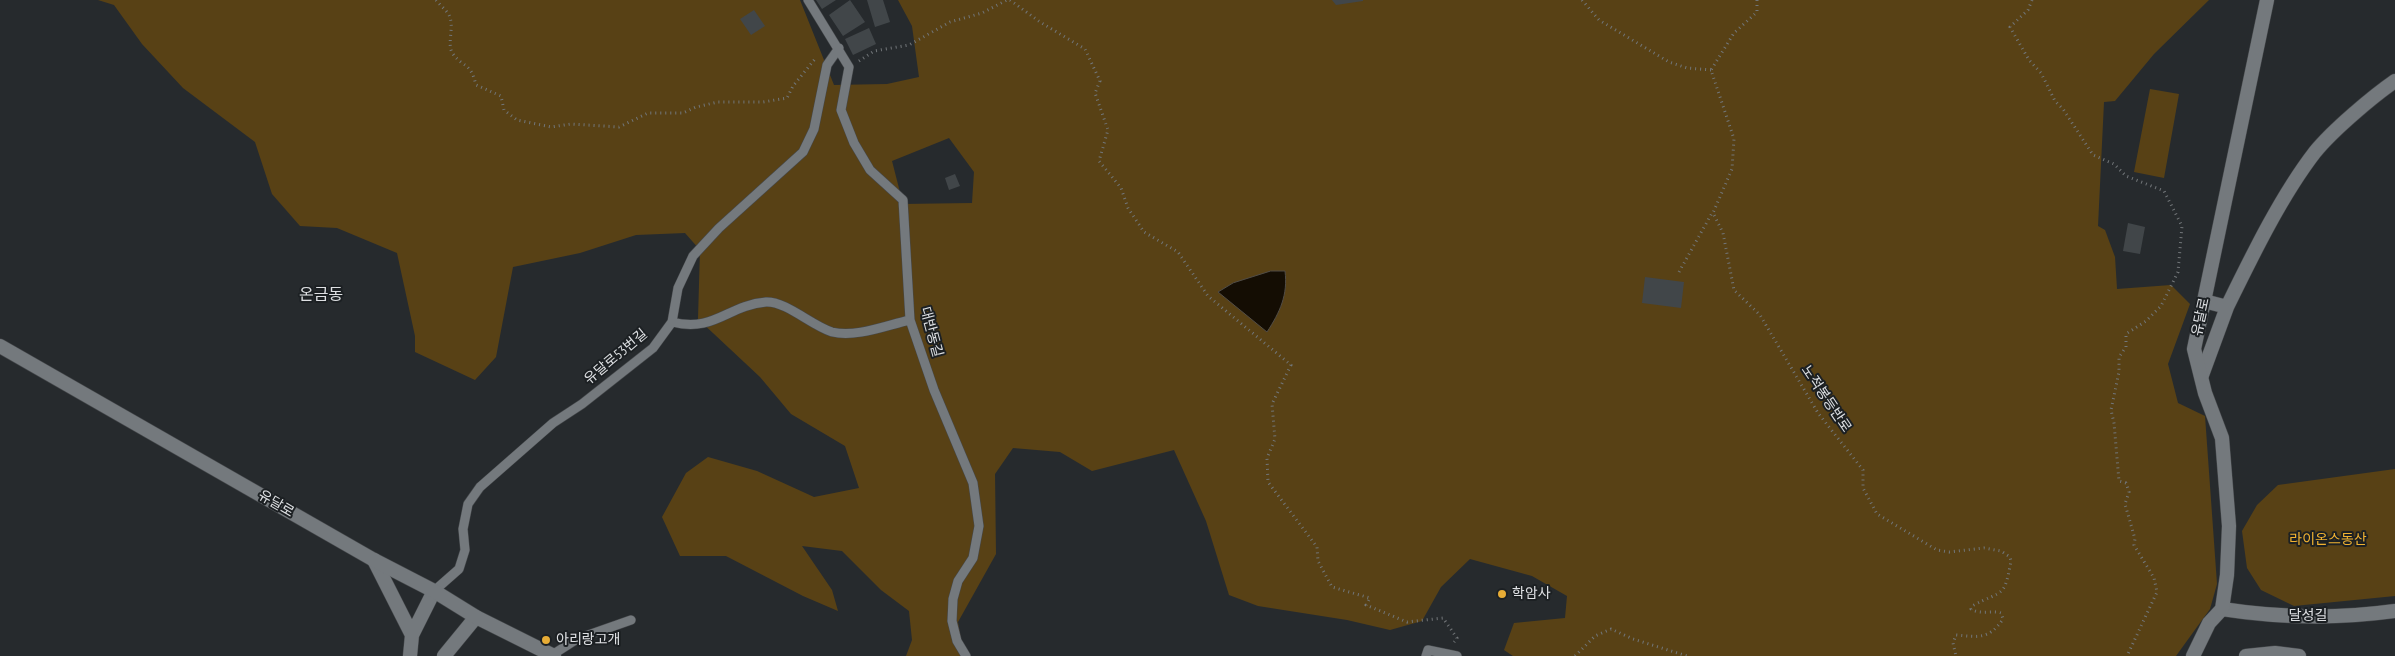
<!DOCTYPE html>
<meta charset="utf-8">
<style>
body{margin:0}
canvas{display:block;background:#262a2d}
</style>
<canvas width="2395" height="656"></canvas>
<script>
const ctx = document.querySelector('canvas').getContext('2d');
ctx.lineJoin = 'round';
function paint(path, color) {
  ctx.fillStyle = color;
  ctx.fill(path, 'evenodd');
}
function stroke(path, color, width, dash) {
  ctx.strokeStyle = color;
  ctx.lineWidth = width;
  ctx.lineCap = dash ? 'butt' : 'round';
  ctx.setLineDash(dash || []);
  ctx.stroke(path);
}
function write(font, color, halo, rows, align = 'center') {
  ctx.font = font + ' "PT Sans Narrow","Noto Sans KR",sans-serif';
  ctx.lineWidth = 4;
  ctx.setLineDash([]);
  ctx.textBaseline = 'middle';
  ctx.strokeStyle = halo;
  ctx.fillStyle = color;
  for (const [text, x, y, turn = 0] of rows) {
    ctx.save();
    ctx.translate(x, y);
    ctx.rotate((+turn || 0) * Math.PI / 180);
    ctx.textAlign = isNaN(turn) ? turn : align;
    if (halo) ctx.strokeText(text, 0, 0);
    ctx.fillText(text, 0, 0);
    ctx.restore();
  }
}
paint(new Path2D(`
 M98,0H800L834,85L887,84L919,77L912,26L898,0H2209L2154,54L2115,101L2104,102L2098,226L2105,230L2115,257L2117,289L2171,285L2190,304L2168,364L2178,403L2205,416L2217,584L2210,609L2176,656H1513L1504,650L1514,623L1565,618L1567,596L1532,576L1470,559L1441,587L1422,621L1390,630L1347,620L1258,606L1229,595L1206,521L1174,450L1092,471L1060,452L1013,448L995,474L996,554L958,622L964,656H906L912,640L909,611L881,590L842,551L802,546L832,590L838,611L803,596L726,556H680L662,517L686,473L708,457L757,471L814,497L859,488L845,446L791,414L760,377L698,319L700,250L685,233L636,235L580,253L513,267L496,357L475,380L415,352V336L397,253L337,228L300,226L272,194L255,142L183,88L142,44L114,5ZM949,138L974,172L972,203L903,204L892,161ZM1271,271H1285L1218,292L1233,283Z
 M2150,89L2179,94L2164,178L2134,172Z
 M2395,469V596L2294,606L2261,590L2247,568L2242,531L2257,505L2278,485Z`), '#584115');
const water = new Path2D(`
 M1271,271H1285C1288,295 1280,312 1267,332L1218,292L1233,283Z`);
paint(water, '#140d03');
stroke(water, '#514c46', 1);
paint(new Path2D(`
 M816,0H836L822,9Z
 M850,0L865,22L843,36L829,15Z
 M867,0H883L890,22L875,27Z
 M1332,0H1363V1L1336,5Z
 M754,10L765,26L751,35L740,19Z
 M869,28L876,44L853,55L845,39Z
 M955,174L960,186L949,190L945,178Z
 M2128,223L2145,227L2140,254L2123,251Z
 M1645,277L1684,282L1681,308L1642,303Z`), '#414649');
const service = new Path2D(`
 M808,0L849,67L841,110L854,143L870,170L903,200L910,320L934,390L973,483L979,526L973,558L958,581L953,599L952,621L957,641L966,656
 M672,322C714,333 728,305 766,302C786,301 812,326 832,332C856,338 887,325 910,320
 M434,591L459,569L465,550L463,529L468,504L480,487L553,423L582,404L653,348L672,322L678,288L693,256L719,228L803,152L814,129L827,65L839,48
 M552,655L577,639L631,620
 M1426,656L1428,650L1457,656`);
const minor = new Path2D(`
 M2204,301L2227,307C2252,256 2281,196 2315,152C2333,130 2372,97 2395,81
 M2202,375L2227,307
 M374,560L412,635
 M2222,609C2280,618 2337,619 2395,611
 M410,656L412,635L434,591
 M444,656L476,617
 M2246,656L2275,653L2299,656`);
const tertiary = new Path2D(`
 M0,346L374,560L434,591L476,617L554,656
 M2193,656L2209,623L2222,609L2227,575L2229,526L2222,438L2205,393L2194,349L2267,0`);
stroke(service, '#45484b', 10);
stroke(minor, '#45484b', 15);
stroke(tertiary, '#45484b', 15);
stroke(new Path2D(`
 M436,0C440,5 446,10 449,15C455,27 446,45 453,54C464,69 470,61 476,85L501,96L504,110L517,120L551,127L571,124L619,127L648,113H683L696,107L718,102H763L787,98L793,86L815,59
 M1010,0L1040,22L1085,49L1100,81L1095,93L1108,130L1099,161L1121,188L1128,208L1144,232L1178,252L1208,296L1291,365L1272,404L1275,439L1267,458L1268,482L1317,547L1318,561L1332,587L1370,598L1366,605L1407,622L1443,618L1457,638L1454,642
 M1582,0L1599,20L1669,62L1687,68L1711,70
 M1757,0V12L1734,33L1711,70L1734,139L1732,169L1713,213L1723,233L1734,290L1760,315L1818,413L1863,470V488L1877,514L1937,550L1949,552L1984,548L2001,551L2010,557L2011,561C2004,599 2004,589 1972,606L1971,609C1980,615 1992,610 2001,613L2003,619C1989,640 1978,637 1956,635L1953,643L1956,656
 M2032,0L2028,10L2010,27L2029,60L2041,73L2055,101L2063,109L2093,155L2114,164L2126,176L2164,191L2182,226L2178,272L2161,306L2146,321L2126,334V347L2119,357V372L2111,410L2114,423L2119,481L2126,483L2129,492L2125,504L2135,539L2134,545L2154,578L2157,592L2127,656
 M859,61L874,51L909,45L950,22L982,13L1007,0
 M1679,272L1712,213
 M1575,656L1595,636L1611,629L1633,639L1687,656`), '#727679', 3, [1, 4]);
stroke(service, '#74797d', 9);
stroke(minor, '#74797d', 14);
stroke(tertiary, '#74797d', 14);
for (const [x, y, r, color] of [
 [1502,594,5,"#e7ac36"],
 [546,640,5,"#e7ac36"]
]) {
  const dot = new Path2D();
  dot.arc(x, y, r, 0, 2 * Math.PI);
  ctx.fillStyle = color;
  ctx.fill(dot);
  stroke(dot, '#1c2023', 2);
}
write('14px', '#dee0e3', '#1c2023', [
 ["유달로",2201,317,-78],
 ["대반동길",931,332,75],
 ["유달로53번길",616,357,-40],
 ["노적봉등반로",1826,399,56],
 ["유달로",276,504,30],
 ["달성길",2308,616]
]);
write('14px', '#f1b231', '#1c2023', [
 ["라이온스동산",2328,540]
]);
write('14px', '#dee0e3', '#1c2023', [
 ["학암사",1512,594],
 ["아리랑고개",556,640]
], 'left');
write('16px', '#dee0e3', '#1c2023', [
 ["온금동",321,295]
]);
</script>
